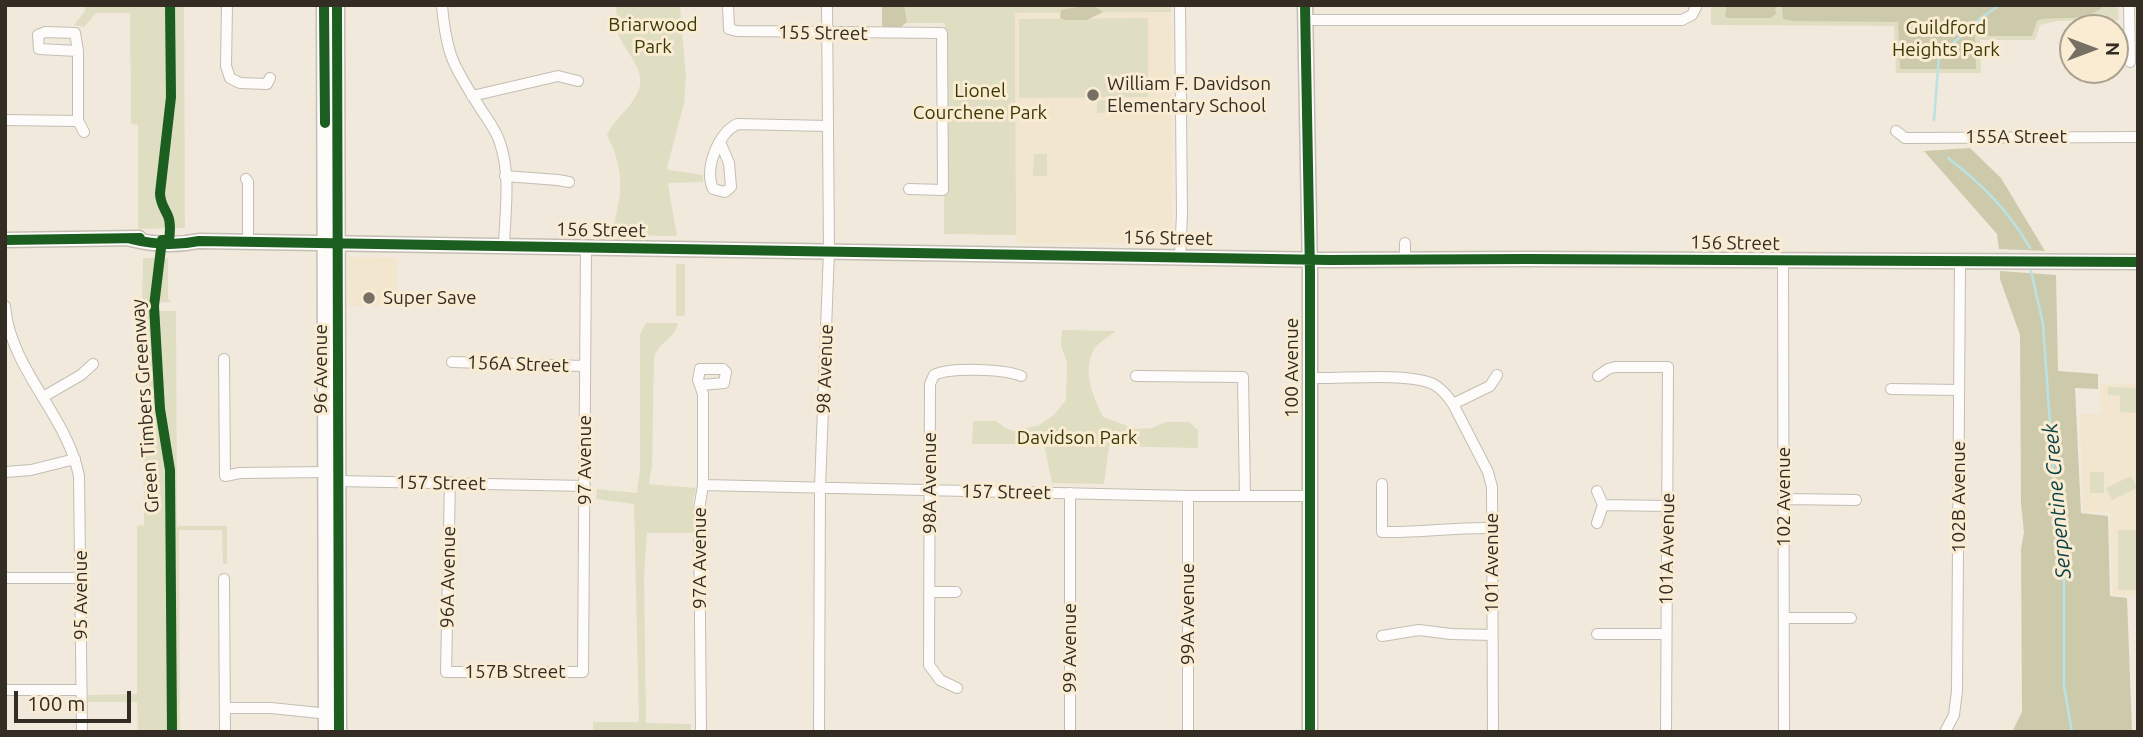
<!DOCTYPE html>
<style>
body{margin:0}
#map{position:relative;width:2143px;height:737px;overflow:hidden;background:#f1e9dc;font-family:Ubuntu,sans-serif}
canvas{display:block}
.frame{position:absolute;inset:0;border:7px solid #332d24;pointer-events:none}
.north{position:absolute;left:2059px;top:14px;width:70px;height:70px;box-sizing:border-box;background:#faecd3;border:2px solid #aaa08d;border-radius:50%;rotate:90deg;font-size:19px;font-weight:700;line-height:28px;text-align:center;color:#332d24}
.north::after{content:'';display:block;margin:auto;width:24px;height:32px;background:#766f64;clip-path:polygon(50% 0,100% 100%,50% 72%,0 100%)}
.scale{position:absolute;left:14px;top:691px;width:117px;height:32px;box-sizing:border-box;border:4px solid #332d24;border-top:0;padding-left:9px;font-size:21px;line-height:24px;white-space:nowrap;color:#332d24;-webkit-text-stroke:5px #faecd3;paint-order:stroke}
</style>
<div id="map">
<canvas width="2143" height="737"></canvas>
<div class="frame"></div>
<div class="north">N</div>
<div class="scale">100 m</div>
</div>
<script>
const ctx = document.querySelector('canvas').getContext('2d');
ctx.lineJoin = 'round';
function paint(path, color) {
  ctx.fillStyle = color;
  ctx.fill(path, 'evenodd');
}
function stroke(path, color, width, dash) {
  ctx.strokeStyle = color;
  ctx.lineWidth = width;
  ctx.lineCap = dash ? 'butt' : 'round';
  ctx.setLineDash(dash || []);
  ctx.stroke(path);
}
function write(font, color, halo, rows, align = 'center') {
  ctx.font = font + ' Ubuntu,sans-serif';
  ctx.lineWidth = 6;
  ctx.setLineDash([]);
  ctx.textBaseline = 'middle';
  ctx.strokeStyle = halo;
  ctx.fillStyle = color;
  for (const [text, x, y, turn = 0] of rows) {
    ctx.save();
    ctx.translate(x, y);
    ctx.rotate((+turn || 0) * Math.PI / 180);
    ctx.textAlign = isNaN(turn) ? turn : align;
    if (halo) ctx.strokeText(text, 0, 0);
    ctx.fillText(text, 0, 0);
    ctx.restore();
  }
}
paint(new Path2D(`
 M1171,12L1172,243H1016L1015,13Z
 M348,257L397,258V306H347Z
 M2100,383L2138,384V595H2112L2110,513L2083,512L2080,414H2101Z`), '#f3e6ce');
paint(new Path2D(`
 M85,5H184L185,228L138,229V125L131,124L130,13H96L84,27L74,25L85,11Z
 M616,5H680L686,78L684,103L667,168L669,170L703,175V182L670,183L668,185L677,236L611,235C622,194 626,174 607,135C615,117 632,109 639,89C646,68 624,52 618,33C615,25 617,14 616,5Z
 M886,5H1171V12L1015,13L1016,235L944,234L945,23H895Z
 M1711,5H2118L2119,20L2057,21L2040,25L2035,40H1980L1981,73H1896L1894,26L1711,25Z
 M1148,18V97L1019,98V19Z
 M1097,100H1118V112L1097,113Z
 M1034,154H1047V176H1033Z
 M143,258H168V298L171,302H142Z
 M676,264H685V316H676Z
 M143,311H176L177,526H227V564H223L222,530H179L180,732H138L137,702H88V695L137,694V526L144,525Z
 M646,323H678C675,339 659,342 654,357L652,465L649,484L696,488L693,500V533H647L644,576L646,723L691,724V732H593V722H639L634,504L596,499L597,489L637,493L640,469V335Z
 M1062,330L1116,331C1110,336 1099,342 1095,348C1081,371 1093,395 1103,417L1136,429L1152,428L1166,422H1189L1198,430V448L1109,446L1104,484L1052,483L1044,444H972L973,421H996L1005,428L1015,431L1039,425L1054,415L1066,400L1067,363L1061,346Z
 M2108,387L2138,388V413L2120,412V396L2108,395Z
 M2090,472H2104V493H2090Z
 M2131,476L2137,488L2112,500L2106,488Z
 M2118,530H2138V590H2118Z`), '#e0dec2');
paint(new Path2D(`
 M882,5H904L907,22L900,28H884L882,25Z
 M1727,5H1775L1776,14L1771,18H1727L1725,15Z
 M1782,5H2104C2090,22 2060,17 2041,19L2037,21L2032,36H1975L1976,69H1900L1898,22L1793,21L1783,19Z
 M1077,7H1095L1103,12L1087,20H1064L1060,18L1061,10Z
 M1970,148L2001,178L2045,251L1999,249L1997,234L1924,151Z
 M2000,271L2056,275L2058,371L2098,374V389L2075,388L2081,513L2108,516L2110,596L2127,598L2132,731L2138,732H2012L2022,712L2021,549L2024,532L2021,504L2020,335L2000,279Z`), '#cdcaac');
stroke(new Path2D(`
 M1934,120L1939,56L1981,18L2000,5
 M1948,158C1983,185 2008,210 2030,248
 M2031,271L2043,324L2054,481L2064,582V686L2072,732`), '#bbe2e2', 2.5);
const minor = new Path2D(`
 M227,5L226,66L230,78L240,83L267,84L270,78
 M442,5C446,53 453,66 479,106C486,118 496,129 500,143C511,175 505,213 504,246
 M728,5L729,29L737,31L942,33L943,190L909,189
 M2129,5L2130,62
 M1305,20H1682L1692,15L1697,5
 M78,51L75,33L45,32L38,35L39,49L78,51V121
 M472,96L558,76L578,81
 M5,120L78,121L84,132
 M1896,131L1905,138L2138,137
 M720,142L729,163L731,187L725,192L713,189C704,168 718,134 737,124L828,126
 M505,176L558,180L569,182
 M246,179L248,182V243
 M1405,243V260
 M1180,256L1182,214L1180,5
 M1783,261L1784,732
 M5,306C10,369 67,415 79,476L82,732
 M224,359L225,476L240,473L326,472
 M452,362L584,366
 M1136,376L1243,377L1245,496
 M1598,376L1608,369L1615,367H1668L1666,732
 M1310,378C1341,379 1401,373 1428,382C1439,385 1447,395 1453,404L1488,472L1492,487L1493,732
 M701,385L724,383L726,372L723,369H700L698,380L703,394V485L699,510L701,732
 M1891,389L1959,390
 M43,397L81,375L93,364
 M1453,404L1490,386L1497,375
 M5,472L31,470L75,459
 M338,481L585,486
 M450,482L446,672H583L586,247
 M1382,484V532C1419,533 1455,527 1492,528
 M703,485L1188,496H1309
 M1785,499L1856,500
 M1603,505L1668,506
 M1597,523L1603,505L1597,491
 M5,578H80
 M224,579L225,732
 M929,592H956
 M1784,618H1851
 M1597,634H1665
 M1382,636L1419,630L1451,634L1492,635
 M957,688L940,680L929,665L930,384L934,375C950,367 1004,369 1021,376
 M5,690H81
 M225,708H271L329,714
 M1946,730L1954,715L1957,691L1960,262
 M819,732L820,487L829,250L827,5
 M1070,732V493
 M1188,732V496`);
const secondary = new Path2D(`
 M324,5L326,732
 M337,5L339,732
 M1305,5L1310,273V732
 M131,239C155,245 175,246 199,241L1330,260L1526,259L2138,262
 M5,240L139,238`);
stroke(minor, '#c3beb3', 12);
stroke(secondary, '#c3beb3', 17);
stroke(minor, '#fdfcfa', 10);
stroke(secondary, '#fdfcfa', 14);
stroke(new Path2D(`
 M170,5L171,97L160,193C160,203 164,207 168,216C171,223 170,233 169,240H162L154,306L160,409L170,470L172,732
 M324,5L325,123
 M337,5L339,732
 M1305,5L1310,273V732
 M131,239C155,245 175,246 199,241L1330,260L1526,259L2138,262
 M5,240L140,238`), '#1b5e20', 10);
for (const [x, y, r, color] of [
 [1093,95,7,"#766f64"],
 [369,298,7,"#766f64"]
]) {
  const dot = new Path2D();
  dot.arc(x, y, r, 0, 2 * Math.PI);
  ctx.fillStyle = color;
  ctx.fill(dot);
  stroke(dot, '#faecd3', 2.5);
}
write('19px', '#393a02', '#faecd3', [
 ["Briarwood",653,25],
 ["Park",653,47],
 ["Guildford",1946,28],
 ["Heights Park",1946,50],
 ["Lionel",980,91],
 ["Courchene Park",980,113],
 ["Davidson Park",1077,438]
]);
write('19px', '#332d24', '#faecd3', [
 ["155 Street",823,33,1],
 ["155A Street",2016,137],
 ["156 Street",601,230,1],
 ["156 Street",1168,238,1],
 ["156 Street",1735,243,1],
 ["156A Street",518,364,2],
 ["100 Avenue",1292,368,-90],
 ["96 Avenue",321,369,-90],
 ["98 Avenue",825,369,-88],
 ["Green Timbers Greenway",145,406,-94],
 ["97 Avenue",585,460,-90],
 ["157 Street",441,483,1],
 ["98A Avenue",930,483,-90],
 ["157 Street",1006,492,1],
 ["102 Avenue",1784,497,-90],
 ["102B Avenue",1959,497,-90],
 ["101A Avenue",1667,549,-89],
 ["97A Avenue",700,558,-90],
 ["101 Avenue",1492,563,-90],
 ["96A Avenue",448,577,-89],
 ["95 Avenue",81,595,-90],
 ["99A Avenue",1188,614,-90],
 ["99 Avenue",1070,648,-90],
 ["157B Street",515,672]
]);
write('19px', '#332d24', '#faecd3', [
 ["William F. Davidson",1107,84],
 ["Elementary School",1107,106],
 ["Super Save",383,298]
], 'left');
write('italic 21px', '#0b4247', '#faecd3', [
 ["Serpentine Creek",2057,501,-95]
]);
</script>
